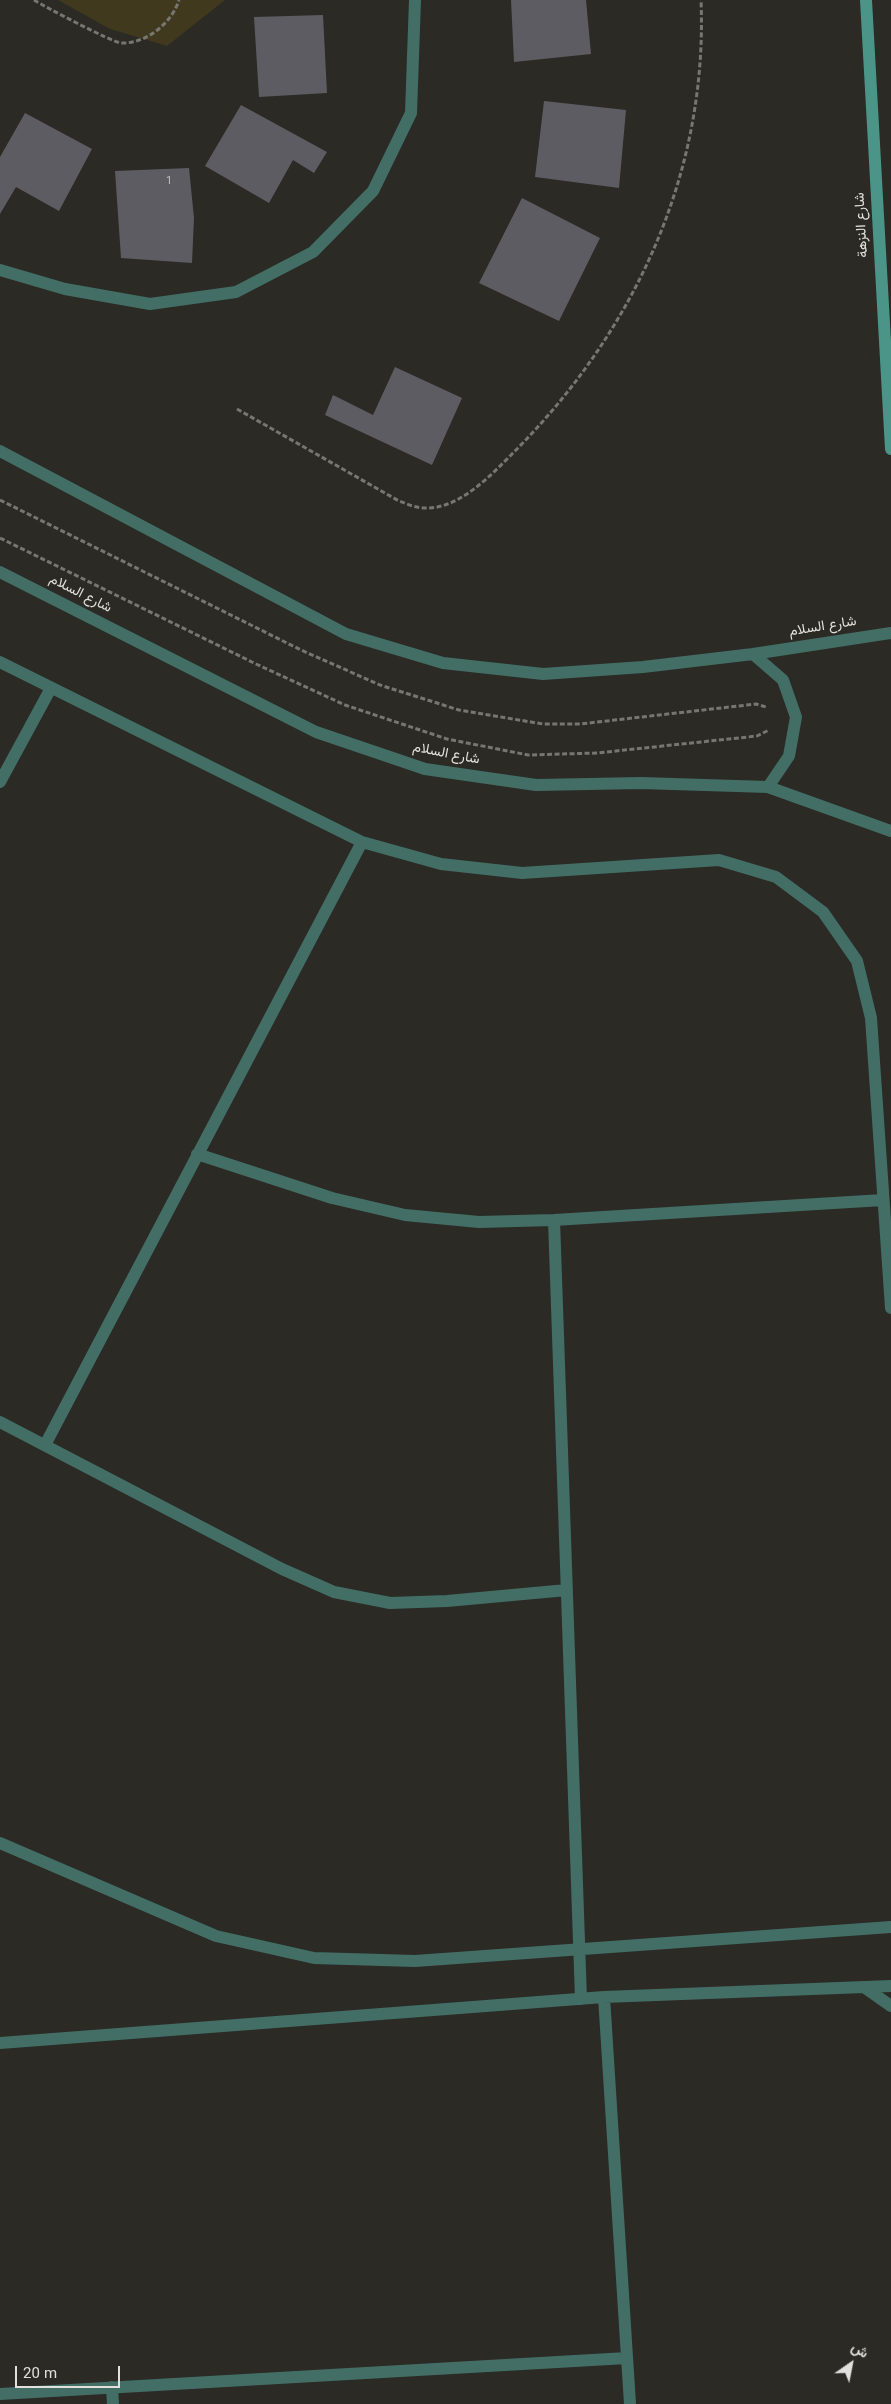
<!DOCTYPE html>
<meta charset="utf-8">
<style>
body{margin:0}
#map{position:relative;width:891px;height:2404px;overflow:hidden;background:#2b2a24;font-family:Georgia,Vazirmatn,serif}
canvas{display:block}
.north{position:absolute;left:826px;top:2339px;width:50px;height:50px;-webkit-text-stroke:4px #2b2a24;paint-order:stroke;rotate:33deg;font-size:14px;font-weight:700;line-height:20px;text-align:center;color:#e1e0dc}
.north::after{content:'';display:block;margin:auto;width:18px;height:22px;background:#e1e0dc;clip-path:polygon(50% 0,100% 100%,50% 72%,0 100%)}
.scale{position:absolute;left:15px;top:2366px;width:105px;height:22px;box-sizing:border-box;border:2px solid #e1e0dc;border-top:0;padding-left:6px;font-size:15px;line-height:18px;white-space:nowrap;color:#e1e0dc;-webkit-text-stroke:4px #2b2a24;paint-order:stroke}
</style>
<div id="map">
<canvas width="891" height="2404"></canvas>
<div class="north">ش</div>
<div class="scale">20 m</div>
</div>
<script>
const ctx = document.querySelector('canvas').getContext('2d');
ctx.lineJoin = 'round';
function paint(path, color) {
  ctx.fillStyle = color;
  ctx.fill(path, 'evenodd');
}
function stroke(path, color, width, dash) {
  ctx.strokeStyle = color;
  ctx.lineWidth = width;
  ctx.lineCap = dash ? 'butt' : 'round';
  ctx.setLineDash(dash || []);
  ctx.stroke(path);
}
function write(font, color, halo, rows, align = 'center') {
  ctx.font = font + ' Georgia,Vazirmatn,serif';
  ctx.lineWidth = 4;
  ctx.setLineDash([]);
  ctx.textBaseline = 'middle';
  ctx.strokeStyle = halo;
  ctx.fillStyle = color;
  for (const [text, x, y, turn = 0] of rows) {
    ctx.save();
    ctx.translate(x, y);
    ctx.rotate((+turn || 0) * Math.PI / 180);
    ctx.textAlign = isNaN(turn) ? turn : align;
    if (halo) ctx.strokeText(text, 0, 0);
    ctx.fillText(text, 0, 0);
    ctx.restore();
  }
}
paint(new Path2D(`
 M58,0H225L167,46L110,29Z`), '#40391d');
paint(new Path2D(`
 M511,0H586L591,54L514,62Z
 M323,15L327,93L259,97L254,17Z
 M544,101L626,110L619,188L535,177Z
 M241,105L327,152L314,173L293,160L269,203L205,166Z
 M25,113L92,149L59,211L16,187L0,214V157Z
 M189,168L194,218L192,263L121,258L115,171Z
 M522,198L600,238L559,321L479,283Z
 M395,367L462,398L432,465L325,415L333,395L373,415Z`), '#5e5c63');
stroke(new Path2D(`
 M34,0C45,7 112,42 121,43C146,44 172,23 179,0
 M237,409L399,501C405,503 411,506 417,507C455,515 491,475 515,451C635,330 708,172 701,0
 M0,500L301,650L380,685L459,710L543,724H580L756,704L766,707
 M0,538L256,664L345,705L447,739L528,755L597,753L757,736L769,730`), '#777671', 3, [5, 2.5]);
stroke(new Path2D(`
 M0,270L65,289L150,304L236,292L313,252L373,191L411,113L415,0
 M0,662L362,842L441,864L522,873L719,860L776,877L823,912L857,961L871,1018L891,1308
 M0,782L51,688
 M197,1154L332,1198L405,1215L479,1222L554,1220L883,1200
 M554,1220L581,1999
 M0,1422L282,1569L334,1592L390,1603L447,1601L567,1590
 M45,1445L362,842
 M0,1843L216,1936L314,1958L415,1961L891,1927
 M864,1987L891,2006
 M604,1997L630,2404
 M0,2043L604,1997L891,1986
 M112,2387L113,2404
 M0,2394L627,2358`), '#426e66', 12);
stroke(new Path2D(`
 M0,451L346,634L443,663L543,674L643,667L753,654L891,633
 M0,572L316,732L425,769L536,785L641,783L768,787L891,831
 M753,654L783,680L796,717L789,756L768,787`), '#426e66', 12);
stroke(new Path2D(`
 M866,0L891,449`), '#4a9488', 12);
write('11px', '#c0bfbe', null, [
 ["1",169,182]
]);
write('14px', '#e1e0dc', '#2b2a24', [
 ["شارع النزهة",863,225,-93],
 ["شارع السلام",80,595,27],
 ["شارع السلام",823,628,-9],
 ["شارع السلام",446,755,11]
]);
</script>
